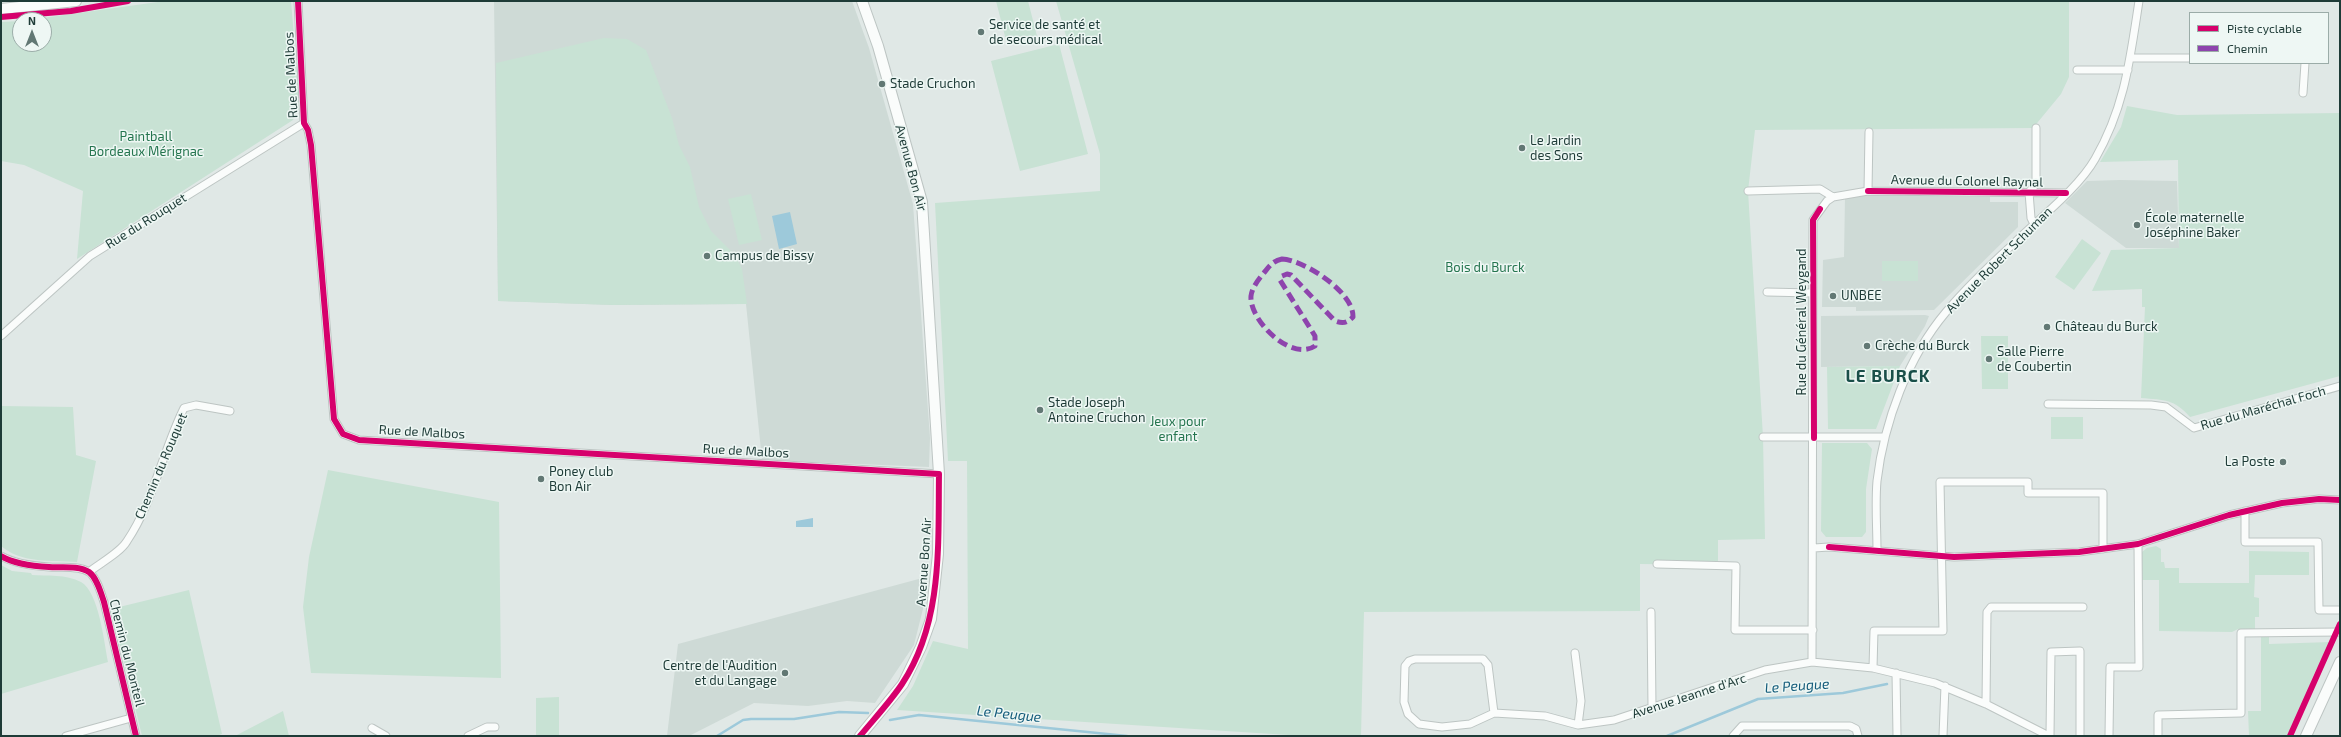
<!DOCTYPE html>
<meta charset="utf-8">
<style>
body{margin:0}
#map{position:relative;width:2341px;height:737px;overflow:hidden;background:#e0e8e6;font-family:"Exo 2",sans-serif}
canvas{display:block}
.frame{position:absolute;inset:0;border:2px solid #1e3b37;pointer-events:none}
.legend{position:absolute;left:2189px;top:12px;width:140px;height:52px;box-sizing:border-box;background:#eef7f4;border:1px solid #9baca8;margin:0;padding:5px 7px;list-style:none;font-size:12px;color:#1e3b37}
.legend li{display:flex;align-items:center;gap:8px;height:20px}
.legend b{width:20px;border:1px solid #9baca8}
.north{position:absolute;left:12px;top:12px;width:40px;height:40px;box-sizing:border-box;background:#eef7f4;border:1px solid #9baca8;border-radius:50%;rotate:0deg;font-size:11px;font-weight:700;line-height:16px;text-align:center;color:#1e3b37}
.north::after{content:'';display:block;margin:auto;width:14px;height:18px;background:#627874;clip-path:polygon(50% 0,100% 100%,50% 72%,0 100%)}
</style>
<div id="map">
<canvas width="2341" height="737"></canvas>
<div class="frame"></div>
<ul class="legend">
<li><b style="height:5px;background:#d6006c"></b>Piste cyclable</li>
<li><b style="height:5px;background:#8e44ad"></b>Chemin</li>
</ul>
<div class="north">N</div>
</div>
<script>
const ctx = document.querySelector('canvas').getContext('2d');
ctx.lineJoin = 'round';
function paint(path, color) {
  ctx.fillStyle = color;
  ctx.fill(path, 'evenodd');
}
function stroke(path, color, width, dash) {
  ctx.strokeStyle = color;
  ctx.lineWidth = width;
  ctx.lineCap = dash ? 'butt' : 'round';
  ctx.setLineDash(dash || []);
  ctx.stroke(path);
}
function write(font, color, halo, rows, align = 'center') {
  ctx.font = font + ' "Exo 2",sans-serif';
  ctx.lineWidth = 3;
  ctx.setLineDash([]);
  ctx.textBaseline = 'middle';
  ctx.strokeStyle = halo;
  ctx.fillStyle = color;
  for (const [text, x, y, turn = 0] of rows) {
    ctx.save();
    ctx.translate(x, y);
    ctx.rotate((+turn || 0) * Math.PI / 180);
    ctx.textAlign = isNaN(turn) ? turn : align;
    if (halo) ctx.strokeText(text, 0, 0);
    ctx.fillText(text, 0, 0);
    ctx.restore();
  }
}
paint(new Path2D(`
 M494,1H852L869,48L913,204L930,438L929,467L762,460L746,304L613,305L498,301Z
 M2120,180L2177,181L2179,248H2126L2065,203L2087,181Z
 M1874,195L1990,197V202H2018V227L1934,310L1856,311V307H1822L1823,260L1844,257L1845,197Z
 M1925,315L1929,316L1925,326L1900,366L1821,367V316Z
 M926,577L923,609L914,645L875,703L847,701L808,706L754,703L689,736H667L678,644Z`), '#cedad6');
paint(new Path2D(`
 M165,1H291L300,108L293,120L77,259L83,191L24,165L1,161V22L20,21V44H44V20H28Z
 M996,1H1028L1037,36L1007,44Z
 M1056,1H2069V77L2061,94L2033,128L1755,130L1748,191L1763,437L1765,539L1718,540V565L1640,564V611L1364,612L1361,736H1304L897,710L913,686L933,641L968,649L967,461H948L935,203L1100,191V154Z
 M604,38L627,39L646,50L672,118L679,145L690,167L699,207L711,231L735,255L742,269L747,304L613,305L498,301L496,63Z
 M1059,44L1088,154L1020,171L991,61Z
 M2127,106L2177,115L2340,113V376L2190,417C2174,399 2165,400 2141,398L2145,307H2142V289L2092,291L2111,250L2179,248L2178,160L2100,162L2121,127Z
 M751,194L762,240L739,245L728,199Z
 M2082,239L2101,253L2074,290L2055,277Z
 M1882,261H1918V281H1882Z
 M1981,336H2008V389H1982Z
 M1900,366L1876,429H1828L1827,367Z
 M1,406L73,407L76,455L96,461L77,562C52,560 22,564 1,546Z
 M2051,417H2083V439H2051Z
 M1822,443H1867L1872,449L1866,489V532L1862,537H1826L1821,531Z
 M328,470L499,502L501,678L311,673L303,607L309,557Z
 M2156,546L2161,549V562H2164L2165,568H2179V583H2249V551L2309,552V575H2255L2254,597L2259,598V617H2255V629H2238L2232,632L2159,631V580H2142V552L2147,548Z
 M1,565L12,571L31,573L32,575C47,576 66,574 81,582C99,592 104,642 108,662L1,694Z
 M189,590L222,734L216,736H142L111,609Z
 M2261,636H2269V644L2331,642L2313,676L2306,696L2287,736H2249L2248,711H2261Z
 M559,697V736H536V698Z
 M283,711L289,736H235Z`), '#c8e2d4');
paint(new Path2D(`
 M790,212L797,244L779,249L772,216Z
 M813,518V527H796V521Z`), '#9dc9da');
stroke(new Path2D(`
 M890,720L919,715L1127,736
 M717,736L743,720L751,719H794L839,712L868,713
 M1667,736L1758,699L1843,693L1887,684`), '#9dc9da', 2.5);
const street = new Path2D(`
 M298,1L304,123L308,130L311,145L334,419L343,434L359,440L939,474
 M2130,58H2190
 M2077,70H2128
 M2303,93L2305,63
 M1748,191L1820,189L1833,197
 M1868,191L1869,132
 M2034,224L2031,218L2029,192L2036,184V128
 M1767,292L1812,293
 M1,336L90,256L304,123
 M2048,404L2151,405L2166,407L2194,428L2340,386
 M1763,437H1885
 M2245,511V542H2318L2319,610H2340
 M1814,548L1829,547L1954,557L2079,552L2138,544L2229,515L2282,503L2319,499L2340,500
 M1877,551C1877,528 1875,504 1877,481C1884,422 1908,357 1946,312C1966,288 1988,267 2011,246C2036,221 2078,189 2095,159C2125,107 2130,59 2139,1
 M1,556C15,564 32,566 49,567C60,568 79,565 89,572C97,578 101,593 104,602L136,736
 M1657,564L1736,566L1735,630H1813
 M89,572C99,564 121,552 127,541C153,503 163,450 184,408L196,405L230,411
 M1651,612L1652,708
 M1812,662L1813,220L1827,201L1833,197L1868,191L2066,193
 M1873,668L1874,631H1943L1940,482H2028V493H2103V549
 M1896,673L1897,736
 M1986,704L1987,612L1991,607H2083
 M1494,713L1488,665L1483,659H1415L1409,661L1405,666L1404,702L1408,714L1419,724L1442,727L1470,724L1494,713L1545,716L1578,725L1581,701L1575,653
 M1578,725L1614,720L1765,670L1812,662L1873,668L1935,683L1986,704L2049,736
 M372,728L386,736
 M66,736L131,718
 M468,736L487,727H495
 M1733,736L1742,726H1850L1856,729L1858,736
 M1943,736L1945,686
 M2050,736L2051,652L2080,651V736
 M2109,736L2110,667H2139L2138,544
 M2158,736V715L2241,713V633L2340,632`);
const secondary = new Path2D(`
 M1,9L76,1
 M860,736L903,684L921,647L931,619L938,554L939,474L922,202L878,46L862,1
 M2306,736L2340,662`);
stroke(street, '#bdc5c3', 9);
stroke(secondary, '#bdc5c3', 12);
stroke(street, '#fafcfb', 7);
stroke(secondary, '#fafcfb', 10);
stroke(new Path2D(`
 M1282,259C1304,260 1354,292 1353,317C1347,323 1343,324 1335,321L1291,275L1287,274L1282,276L1280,280L1315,336V346C1291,362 1249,320 1251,296C1252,288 1258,280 1263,274C1269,267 1272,261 1282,259Z
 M1206,735V736`), '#8e44ad', 5, [10, 5]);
stroke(new Path2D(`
 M298,1L304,123L308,130L311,145L334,419L343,434L359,440L939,474C938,545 943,622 902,684C890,702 874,719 860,736
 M1,17L71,11L128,1
 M1868,191L2066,193
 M1814,438L1813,220L1820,209
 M1829,547L1954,557L2079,552L2138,544L2229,515L2282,503L2319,499L2340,500
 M1,556C15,564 32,566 49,567C60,568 79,565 89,572C97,578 101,593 104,602L136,736
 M2290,736L2340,624`), '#d6006c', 6);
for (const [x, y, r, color] of [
 [981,32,4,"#627874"],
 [882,84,4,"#627874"],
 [1522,148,4,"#627874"],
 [2137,225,4,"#627874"],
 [707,256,4,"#627874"],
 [1833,296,4,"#627874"],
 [2047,327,4,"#627874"],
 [1867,346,4,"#627874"],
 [1989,359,4,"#627874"],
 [1040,410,4,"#627874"],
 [2283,462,4,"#627874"],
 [541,479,4,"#627874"],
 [785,673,4,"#627874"]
]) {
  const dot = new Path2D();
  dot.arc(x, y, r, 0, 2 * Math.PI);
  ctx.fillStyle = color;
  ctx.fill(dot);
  stroke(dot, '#eef7f4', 1.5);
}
write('13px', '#1e3b37', '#eef7f4', [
 ["Service de santé et",989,25],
 ["de secours médical",989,40],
 ["Stade Cruchon",890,84],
 ["Le Jardin",1530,141],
 ["des Sons",1530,156],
 ["École maternelle",2145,218],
 ["Joséphine Baker",2145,233],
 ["Campus de Bissy",715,256],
 ["UNBEE",1841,296],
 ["Château du Burck",2055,327],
 ["Crèche du Burck",1875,346],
 ["Salle Pierre",1997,352],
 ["de Coubertin",1997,367],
 ["Stade Joseph",1048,403],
 ["Antoine Cruchon",1048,418],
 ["La Poste",2275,462,"right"],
 ["Poney club",549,472],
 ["Bon Air",549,487],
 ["Centre de l'Audition",777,666,"right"],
 ["et du Langage",777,681,"right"]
], 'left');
write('13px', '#1e3b37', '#eef7f4', [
 ["Rue de Malbos",291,75,-93],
 ["Avenue Bon Air",911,168,75],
 ["Avenue du Colonel Raynal",1967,181,1],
 ["Rue du Rouquet",146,221,-32],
 ["Avenue Robert Schuman",1999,260,-45],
 ["Rue du Général Weygand",1802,322,-90],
 ["Rue du Maréchal Foch",2263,408,-16],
 ["Rue de Malbos",422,432,3],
 ["Rue de Malbos",746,451,3],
 ["Chemin du Rouquet",161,466,-67],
 ["Avenue Bon Air",924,562,-86],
 ["Chemin du Monteil",127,653,76],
 ["Avenue Jeanne d'Arc",1689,696,-18]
]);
write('13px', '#25754f', '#eef7f4', [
 ["Paintball",146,137],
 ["Bordeaux Mérignac",146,152],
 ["Bois du Burck",1485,268],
 ["Jeux pour",1178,422],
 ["enfant",1178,437]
]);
write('italic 14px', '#145c7b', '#eef7f4', [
 ["Le Peugue",1797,686,-4],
 ["Le Peugue",1009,714,6]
]);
ctx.letterSpacing = '1px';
write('bold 17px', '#194f49', '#eef7f4', [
 ["LE BURCK",1888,376]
]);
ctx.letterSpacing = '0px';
</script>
